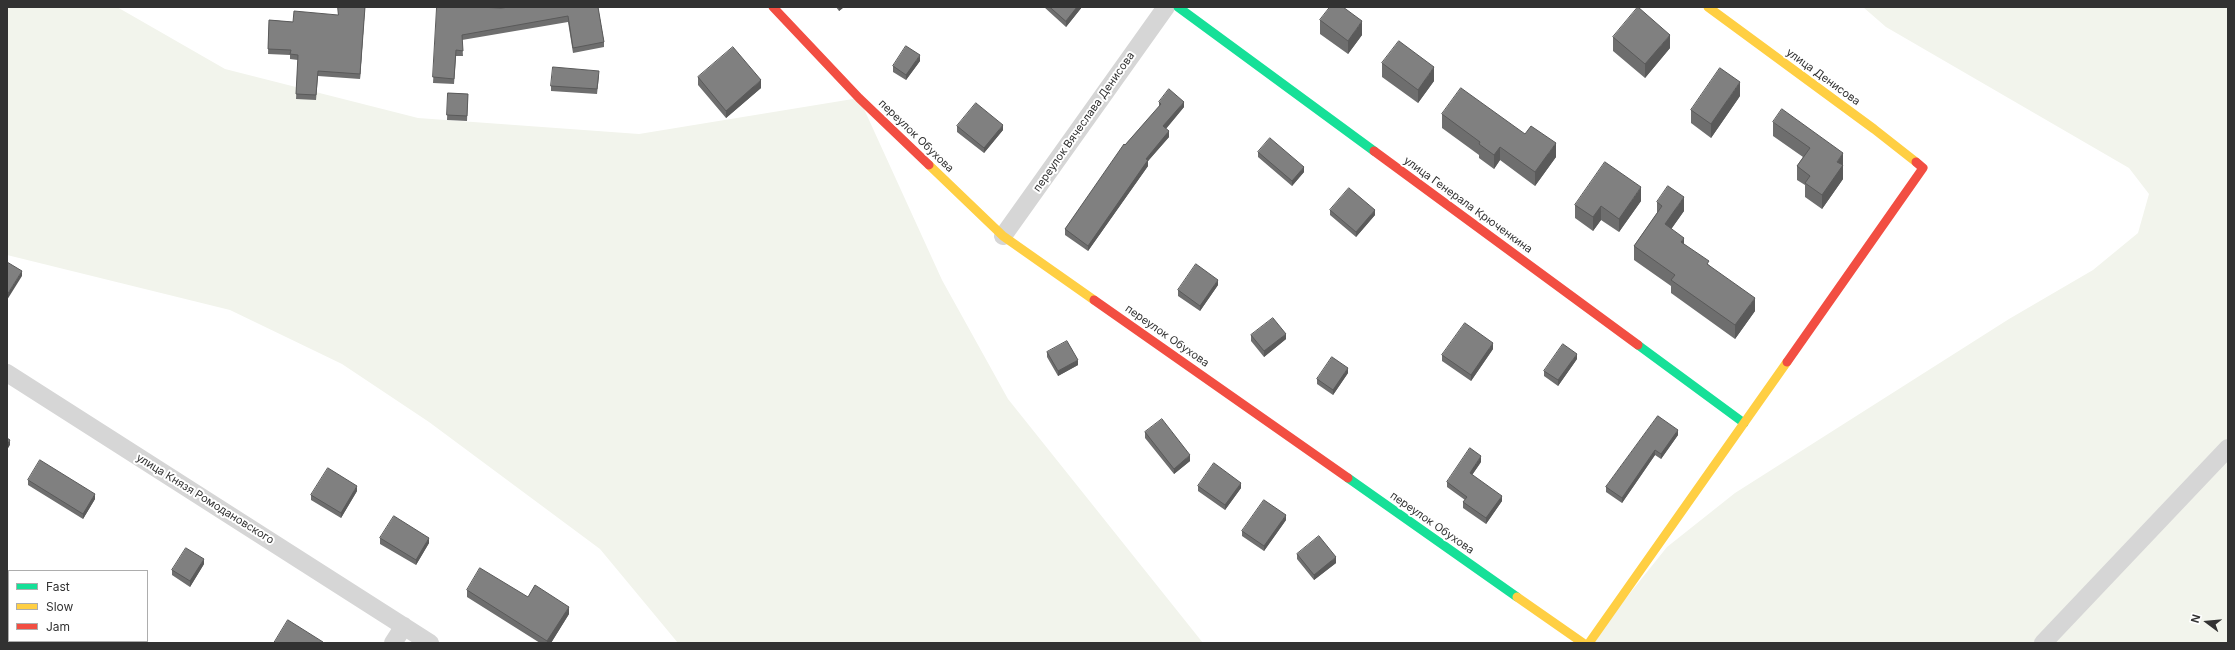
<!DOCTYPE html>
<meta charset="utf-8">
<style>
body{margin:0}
#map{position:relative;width:2235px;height:650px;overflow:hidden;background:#fff;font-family:Inter,sans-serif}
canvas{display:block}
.frame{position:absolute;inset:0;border:8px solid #323232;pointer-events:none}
.legend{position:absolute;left:8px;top:570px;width:140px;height:72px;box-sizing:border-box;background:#fff;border:1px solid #adadad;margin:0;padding:5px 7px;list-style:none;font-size:12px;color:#323232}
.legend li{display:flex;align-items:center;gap:8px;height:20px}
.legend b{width:20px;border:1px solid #adadad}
.north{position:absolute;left:2187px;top:602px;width:40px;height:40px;-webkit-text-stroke:3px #fff;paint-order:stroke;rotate:286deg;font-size:11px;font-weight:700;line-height:16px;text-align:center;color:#323232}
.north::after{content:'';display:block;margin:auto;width:14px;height:18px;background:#323232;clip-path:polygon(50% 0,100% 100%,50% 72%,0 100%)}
</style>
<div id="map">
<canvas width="2235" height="650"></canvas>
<div class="frame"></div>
<ul class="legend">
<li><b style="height:5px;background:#16e098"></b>Fast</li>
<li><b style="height:5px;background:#ffcf43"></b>Slow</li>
<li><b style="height:5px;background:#f24e42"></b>Jam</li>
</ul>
<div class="north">N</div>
</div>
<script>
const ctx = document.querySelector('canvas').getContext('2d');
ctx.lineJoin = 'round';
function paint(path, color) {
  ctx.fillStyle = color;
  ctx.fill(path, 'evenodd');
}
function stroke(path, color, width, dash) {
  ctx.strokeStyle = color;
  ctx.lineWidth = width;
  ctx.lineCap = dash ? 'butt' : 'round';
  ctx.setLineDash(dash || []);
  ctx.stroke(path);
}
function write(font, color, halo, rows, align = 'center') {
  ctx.font = font + ' Inter,sans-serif';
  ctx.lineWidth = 4;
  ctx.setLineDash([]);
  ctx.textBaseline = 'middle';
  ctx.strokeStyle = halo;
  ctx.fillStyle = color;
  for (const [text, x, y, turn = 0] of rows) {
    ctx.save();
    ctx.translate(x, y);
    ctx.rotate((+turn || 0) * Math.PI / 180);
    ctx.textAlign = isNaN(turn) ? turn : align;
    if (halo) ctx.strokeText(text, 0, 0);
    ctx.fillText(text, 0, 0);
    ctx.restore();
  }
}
paint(new Path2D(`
 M7,7H117L225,69L418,118L639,134L859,98L942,280L1008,399L1203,643H678L600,549L429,422L342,364L230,310L7,255Z
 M1863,7H2228V643H1590L1667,547L1735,493L2009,319L2093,270L2138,233L2149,194L2129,168L1886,27Z`), '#f2f4ec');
stroke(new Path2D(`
 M1003,236L1166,7
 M7,373L430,643
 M393,643L404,626
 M2043,643L2228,448`), '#d6d6d6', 18);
stroke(new Path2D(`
 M1178,7L1374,151
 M1638,345L1744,423
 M1348,478L1517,597`), '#16e098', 9);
stroke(new Path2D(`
 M1708,7L1874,129L1916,162
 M929,165L1003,236L1094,300
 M1517,597L1583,643
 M1589,643L1787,362`), '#ffcf43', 9);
stroke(new Path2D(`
 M773,7L859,98L929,165
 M1374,151L1638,345
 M1094,300L1348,478
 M1787,362L1923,168L1916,162`), '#f24e42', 9);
paint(new Path2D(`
 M338,7H365L360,79L318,76L316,100L296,99L298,60L290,59V55L268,54L269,20L293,22L338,15Z
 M437,7L501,8L598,7L604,42V47L573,53L568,22L462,40L463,56H456L454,84L433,83Z
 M836,7H844L839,11Z
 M1044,7H1082L1066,27Z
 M1320,20L1362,35L1348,54L1320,34Z
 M1613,37L1670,48L1645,78L1613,51Z
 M920,61L906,80L893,72V66Z
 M1382,63L1434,81L1418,103L1382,77Z
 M599,76L597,94L551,91V86Z
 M698,77L761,88L726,118L698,85Z
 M448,93L468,94L467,121L447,120Z
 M1740,96L1711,138L1691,123V110Z
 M1159,102L1184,107L1166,129L1169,137L1148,161V166L1088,251L1065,235V229L1125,145L1159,107Z
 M1442,114L1556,157L1535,186L1500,160L1494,169L1479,158V155L1442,128Z
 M1773,122L1843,167V179L1822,209L1805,197V185L1797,180V166L1803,157L1773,136Z
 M957,126L1003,130L984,153L957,132Z
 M1258,152L1304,172L1292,186L1258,157Z
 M1641,201L1619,232L1601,220L1593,231L1575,218V205Z
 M1657,202L1684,211L1671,229L1684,244L1709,265L1755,311L1735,339L1671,293V286L1634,260V246L1657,213Z
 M1330,210L1375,215L1356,237L1330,215Z
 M1218,285L1200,311L1178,296V290Z
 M1251,335L1286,339L1264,357L1251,341Z
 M1493,349L1471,381L1442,361V355Z
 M1047,352L1078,365L1058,376L1047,357Z
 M1577,359L1558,386L1544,376V371Z
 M1348,373L1333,395L1317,384V379Z
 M1658,416L1678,435L1661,459L1655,455L1622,503L1606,492V487Z
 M1145,432L1190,461L1174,474L1145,438Z
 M1481,462L1472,475L1502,501L1486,524L1463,508V502L1465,500L1447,487V482Z
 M28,480L95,499L83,519L28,485Z
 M1198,486L1241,488L1225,510L1198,491Z
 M357,491L341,518L311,500V495Z
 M1286,520L1264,551L1242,536V531Z
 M380,538L429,543L416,565L380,544Z
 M1297,554L1336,563L1314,580L1297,559Z
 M204,564L190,587L172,575V570Z
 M467,590L528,597L569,614L551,643H540L467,597Z`), '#6e6e6e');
paint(new Path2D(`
 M365,7L360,79V74Z
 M839,7H844L839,11Z
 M1077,7H1082L1066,27V21Z
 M1362,21V35L1348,54V41Z
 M1670,35V48L1645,78V64Z
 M920,55V61L906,80V75Z
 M1434,67V81L1418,103V90Z
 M761,80V88L726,118V111Z
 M1740,82V96L1711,138V124Z
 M1184,102V107L1163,132V126Z
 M1003,125V130L984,153V148Z
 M1169,131V137L1148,161V166L1088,251V246L1146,159Z
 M1556,143V157L1535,186V172Z
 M1500,147V160L1494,169V155Z
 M1843,153V179L1822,209V195L1837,162Z
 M1304,167V172L1292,186V181Z
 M1641,187V201L1619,232V219Z
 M1684,197V211L1665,238V224Z
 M1601,206V220L1593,231V217Z
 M1375,210V215L1356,237V232Z
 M1684,238V251L1681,242Z
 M22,271V276L7,300V295Z
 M1218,280V285L1200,311V306Z
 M1755,298V311L1735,339V325Z
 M1286,334V339L1264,357V351Z
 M1493,343V349L1471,381V375Z
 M1577,354V359L1558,386V380Z
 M1078,360V365L1058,376V371Z
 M1348,368V373L1333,395V390Z
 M1678,430V435L1661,459V454Z
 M10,440V445L7,450V445Z
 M1655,450V455L1622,503V498Z
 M1190,455V461L1174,474V469Z
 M1481,456V462L1470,478V473Z
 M1241,483V488L1225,510V505Z
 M357,486V491L341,518V513Z
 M95,494V499L83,519V514Z
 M1502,496V501L1486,524V518Z
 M1286,515V520L1264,551V546Z
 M429,538V543L416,565V560Z
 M1336,557V563L1314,580V575Z
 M204,559V564L190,587V581Z
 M569,607V614L551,643H547V641Z`), '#5a5a5a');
const building = new Path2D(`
 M338,7H365L360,74L318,71L316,95L296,94L298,55L290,54L291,50L268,49L269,20L293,22L294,11L338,15Z
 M437,7H477L501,8L510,7H598L604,42L573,48L568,16L462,35L463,51L456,50L454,79L433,77Z
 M1050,7H1077L1066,21Z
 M1330,7H1343L1362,21L1348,41L1320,20Z
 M1638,7L1670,35L1645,64L1613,37Z
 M1399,41L1434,67L1418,90L1382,63Z
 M906,46L920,55L906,75L893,66Z
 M733,47L761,80L726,111L698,77Z
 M553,67L599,71L597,89L551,86Z
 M1720,68L1740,82L1711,124L1691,110Z
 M1461,88L1525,134L1531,126L1556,143L1535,172L1500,147L1494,155L1479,144L1480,142L1442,114Z
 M1169,89L1184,102L1163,126L1169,131L1146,159L1148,160L1088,246L1065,229L1124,144L1125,145L1161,104L1159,102Z
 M448,93L468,94L467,116L447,115Z
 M976,103L1003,125L984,148L957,126Z
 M1782,109L1843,153L1837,162L1843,165L1822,195L1805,183L1810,176L1797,166L1810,148L1773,122Z
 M1270,138L1304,167L1292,181L1258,152Z
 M1605,162L1641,187L1619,219L1601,206L1593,217L1575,205Z
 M1668,186L1684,197L1665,224L1684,238L1681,242L1709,261L1707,264L1755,298L1735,325L1671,280L1675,275L1634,246L1662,206L1657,202Z
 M1349,188L1375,210L1356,232L1330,210Z
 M7,262L22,271L7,295Z
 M1196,264L1218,280L1200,306L1178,290Z
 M1273,318L1286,334L1264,351L1251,335Z
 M1465,323L1493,343L1471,375L1442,355Z
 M1067,341L1078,360L1058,371L1047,352Z
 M1563,344L1577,354L1558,380L1544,371Z
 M1332,357L1348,368L1333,390L1317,379Z
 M1658,416L1678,430L1661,454L1655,450L1622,498L1606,487Z
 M1162,419L1190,455L1174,469L1145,432Z
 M7,438L10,440L7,445Z
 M1470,448L1481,456L1470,473L1502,496L1486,518L1463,502L1467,497L1447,482Z
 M40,460L95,494L83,514L28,480Z
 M1214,463L1241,483L1225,505L1198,486Z
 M328,468L357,486L341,513L311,495Z
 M1264,500L1286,515L1264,546L1242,531Z
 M394,516L429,538L416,560L380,538Z
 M1319,536L1336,557L1314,575L1297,554Z
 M186,548L204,559L190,581L172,570Z
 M480,568L528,597L535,585L569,607L547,641L467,590Z
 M288,620L323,642L322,643H274Z`);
paint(building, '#808080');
stroke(building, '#5a5a5a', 1);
write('11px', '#323232', '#fff', [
 ["улица Денисова",1823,77,36],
 ["переулок Вячеслава Денисова",1084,122,-55],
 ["переулок Обухова",916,136,44],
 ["улица Генерала Крюченкина",1468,205,36],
 ["переулок Обухова",1167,336,35],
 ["улица Князя Ромодановского",205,499,32],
 ["переулок Обухова",1432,523,35]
]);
</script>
